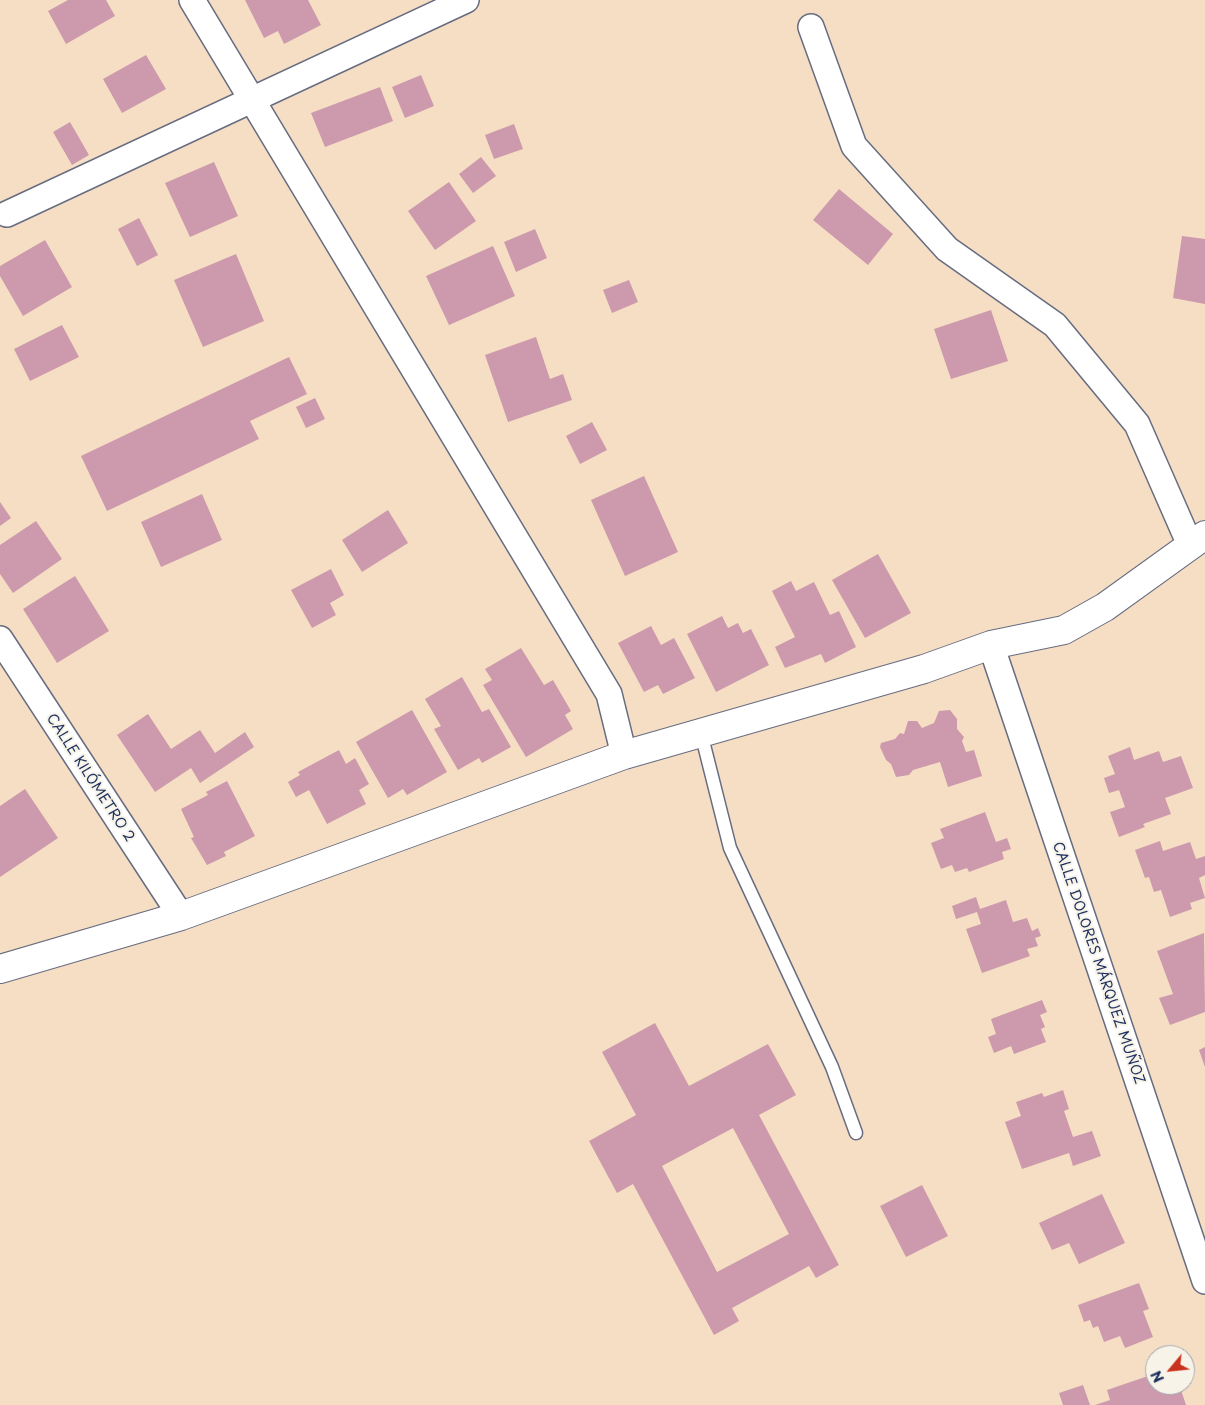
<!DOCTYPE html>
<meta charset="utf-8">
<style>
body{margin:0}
#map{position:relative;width:1205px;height:1405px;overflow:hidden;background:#f5dec3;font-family:"Playpen Sans",sans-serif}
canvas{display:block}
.north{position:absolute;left:1145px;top:1345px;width:50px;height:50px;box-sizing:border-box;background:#f7f3e8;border:1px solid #9fa5b1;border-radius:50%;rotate:242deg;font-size:14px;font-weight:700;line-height:20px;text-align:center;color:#1b2f5e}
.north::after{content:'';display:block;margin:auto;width:18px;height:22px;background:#c8321e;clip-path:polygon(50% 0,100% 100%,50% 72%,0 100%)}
</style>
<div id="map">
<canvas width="1205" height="1405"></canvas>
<div class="north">N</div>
</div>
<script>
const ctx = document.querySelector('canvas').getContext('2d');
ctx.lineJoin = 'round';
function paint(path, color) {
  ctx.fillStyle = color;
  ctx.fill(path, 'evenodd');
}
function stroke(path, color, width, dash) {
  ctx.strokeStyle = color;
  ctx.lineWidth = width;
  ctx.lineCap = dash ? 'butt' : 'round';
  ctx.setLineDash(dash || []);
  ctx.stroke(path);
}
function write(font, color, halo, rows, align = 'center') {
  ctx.font = font + ' "Playpen Sans",sans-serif';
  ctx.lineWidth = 4;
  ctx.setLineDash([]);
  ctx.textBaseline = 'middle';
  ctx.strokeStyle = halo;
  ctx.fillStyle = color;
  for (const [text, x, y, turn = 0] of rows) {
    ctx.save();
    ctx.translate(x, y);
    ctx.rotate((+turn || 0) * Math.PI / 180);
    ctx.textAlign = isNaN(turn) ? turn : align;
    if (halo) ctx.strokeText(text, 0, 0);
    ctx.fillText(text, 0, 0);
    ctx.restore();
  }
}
paint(new Path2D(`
 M68,0H106L115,16L66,44L48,11Z
 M245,0H308L321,25L284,44L278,31L264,38Z
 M146,55L166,89L122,113L103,79Z
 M421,75L434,106L405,118L392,87Z
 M380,87L393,121L325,147L311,113Z
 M70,122L89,155L72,165L53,132Z
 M514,124L523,149L494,159L485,135Z
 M481,157L496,176L473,193L459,174Z
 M214,162L238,216L190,237L165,183Z
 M449,182L476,221L435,250L408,211Z
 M839,189L893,234L868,265L813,220Z
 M139,218L158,255L137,266L118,229Z
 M535,229L547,258L516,272L504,242Z
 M1182,236L1205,239V304L1173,298Z
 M45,240L72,287L23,316L0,276V266Z
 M493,246L515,296L449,325L426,276Z
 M236,254L264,321L203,347L174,280Z
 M629,280L638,302L612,313L603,290Z
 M991,310L1008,361L951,379L934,329Z
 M62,325L79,357L30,381L14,349Z
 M536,337L550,379L563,374L572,400L508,422L485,355Z
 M289,357L307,394L250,421L259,439L107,511L81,456Z
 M315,398L325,419L306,428L296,407Z
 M592,422L607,450L580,464L566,436Z
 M644,476L678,552L625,576L591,500Z
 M202,494L222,540L161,567L141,522Z
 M0,502L11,518L0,526Z
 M388,510L408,543L362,572L342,540Z
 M36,521L62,559L13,593L0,574V545Z
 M878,554L911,613L865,638L832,580Z
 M331,569L344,595L330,603L336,615L312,628L291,590Z
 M75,576L109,631L57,663L23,609Z
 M791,581L796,591L814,582L830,615L839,611L856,647L825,663L821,654L785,668L775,647L795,637L772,591Z
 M722,616L728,628L738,623L743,633L751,629L769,665L716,692L687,634Z
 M651,626L661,645L674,638L695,678L663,694L658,685L644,692L618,643Z
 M521,648L544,685L553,680L571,711L565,715L573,729L526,757L483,685L492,680L485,669Z
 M462,677L482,712L489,709L511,747L482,763L479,758L458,770L434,729L441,726L425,699Z
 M412,710L447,772L407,795L403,789L388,798L356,742Z
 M950,710L957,719V729L964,737L962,741L966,752L974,750L982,776L948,787L940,762L913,770L909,775L896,777L891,764L886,760L880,747L881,743L895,739L900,733L904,734L908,721H917L922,728L934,723L939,711Z
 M148,714L171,749L200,730L215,753L245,732L254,747L200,783L191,768L155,792L117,735Z
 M1130,747L1134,760L1159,751L1163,762L1181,756L1193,788L1165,798L1171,814L1143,824L1145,827L1119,837L1110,812L1125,807L1119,790L1109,793L1104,778L1115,774L1108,756Z
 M339,750L346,764L355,758L369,784L359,790L366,804L327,824L309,790L296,797L288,782L300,775L298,772Z
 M227,781L255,836L224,852L226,856L207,865L191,838L194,837L181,809L208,795L206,792Z
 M25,789L58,838L0,877V806Z
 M985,812L996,842L1007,838L1011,849L1002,852L1004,859L969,872L967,868L955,872L952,865L941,869L931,843L944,838L940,829Z
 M1160,841L1163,851L1190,842L1196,859L1205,856V875L1199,878L1205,898L1190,903L1192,909L1170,917L1161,890L1154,892L1149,877L1145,878L1135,850Z
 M976,897L980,909L1006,900L1013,922L1027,918L1032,931L1038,928L1041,936L1035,938L1038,946L1027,949L1030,956L982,973L966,929L981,924L977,912L956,919L952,906Z
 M1204,933L1205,1012L1170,1025L1159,998L1173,994L1157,951Z
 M1042,1000L1047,1012L1040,1015L1045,1027L1041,1029L1046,1042L1014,1054L1011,1046L994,1053L988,1037L996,1034L991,1019Z
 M655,1023L689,1086L768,1044L796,1095L759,1115L839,1265L816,1278L809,1266L732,1308L739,1321L714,1335L633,1184L617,1193L589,1141L636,1115L602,1052ZM733,1128L789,1234L717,1272L662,1166Z
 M1205,1047V1067L1199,1050Z
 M1063,1090L1069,1109L1064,1111L1073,1137L1092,1131L1101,1156L1073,1166L1069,1153L1022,1169L1005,1122L1021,1116L1016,1102L1042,1093L1044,1097Z
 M922,1185L948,1236L906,1257L880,1206Z
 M1102,1194L1125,1243L1079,1264L1069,1243L1052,1250L1039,1223Z
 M1139,1283L1149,1309L1143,1311L1153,1337L1125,1348L1120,1336L1104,1342L1098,1326L1093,1328L1090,1320L1084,1322L1078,1305Z
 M1151,1375L1153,1380H1155V1385H1172L1174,1390L1180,1387L1186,1405H1095L1110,1400L1107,1390Z
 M1083,1385L1090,1405H1063L1059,1393Z`), '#cc9aac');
const lane = new Path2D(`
 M701,733L730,848L832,1067L856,1133`);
const street = new Path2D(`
 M192,0L609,694L624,755
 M811,27L854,146L947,249L1055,325L1137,424L1190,545
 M7,214L466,0
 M0,639L181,916
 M991,645L1205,1281`);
const secondary = new Path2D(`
 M0,969L181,916L624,755L924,669L991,645L1064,630L1105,607L1205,535`);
stroke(lane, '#676c81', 15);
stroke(street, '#676c81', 28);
stroke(secondary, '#676c81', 30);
stroke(lane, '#fff', 12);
stroke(street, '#fff', 25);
stroke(secondary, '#fff', 28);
write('14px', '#1b2f5e', '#f7f3e8', [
 ["CALLE KILÓMETRO 2",90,778,57],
 ["CALLE DOLORES MÁRQUEZ MUÑOZ",1098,963,71]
]);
</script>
